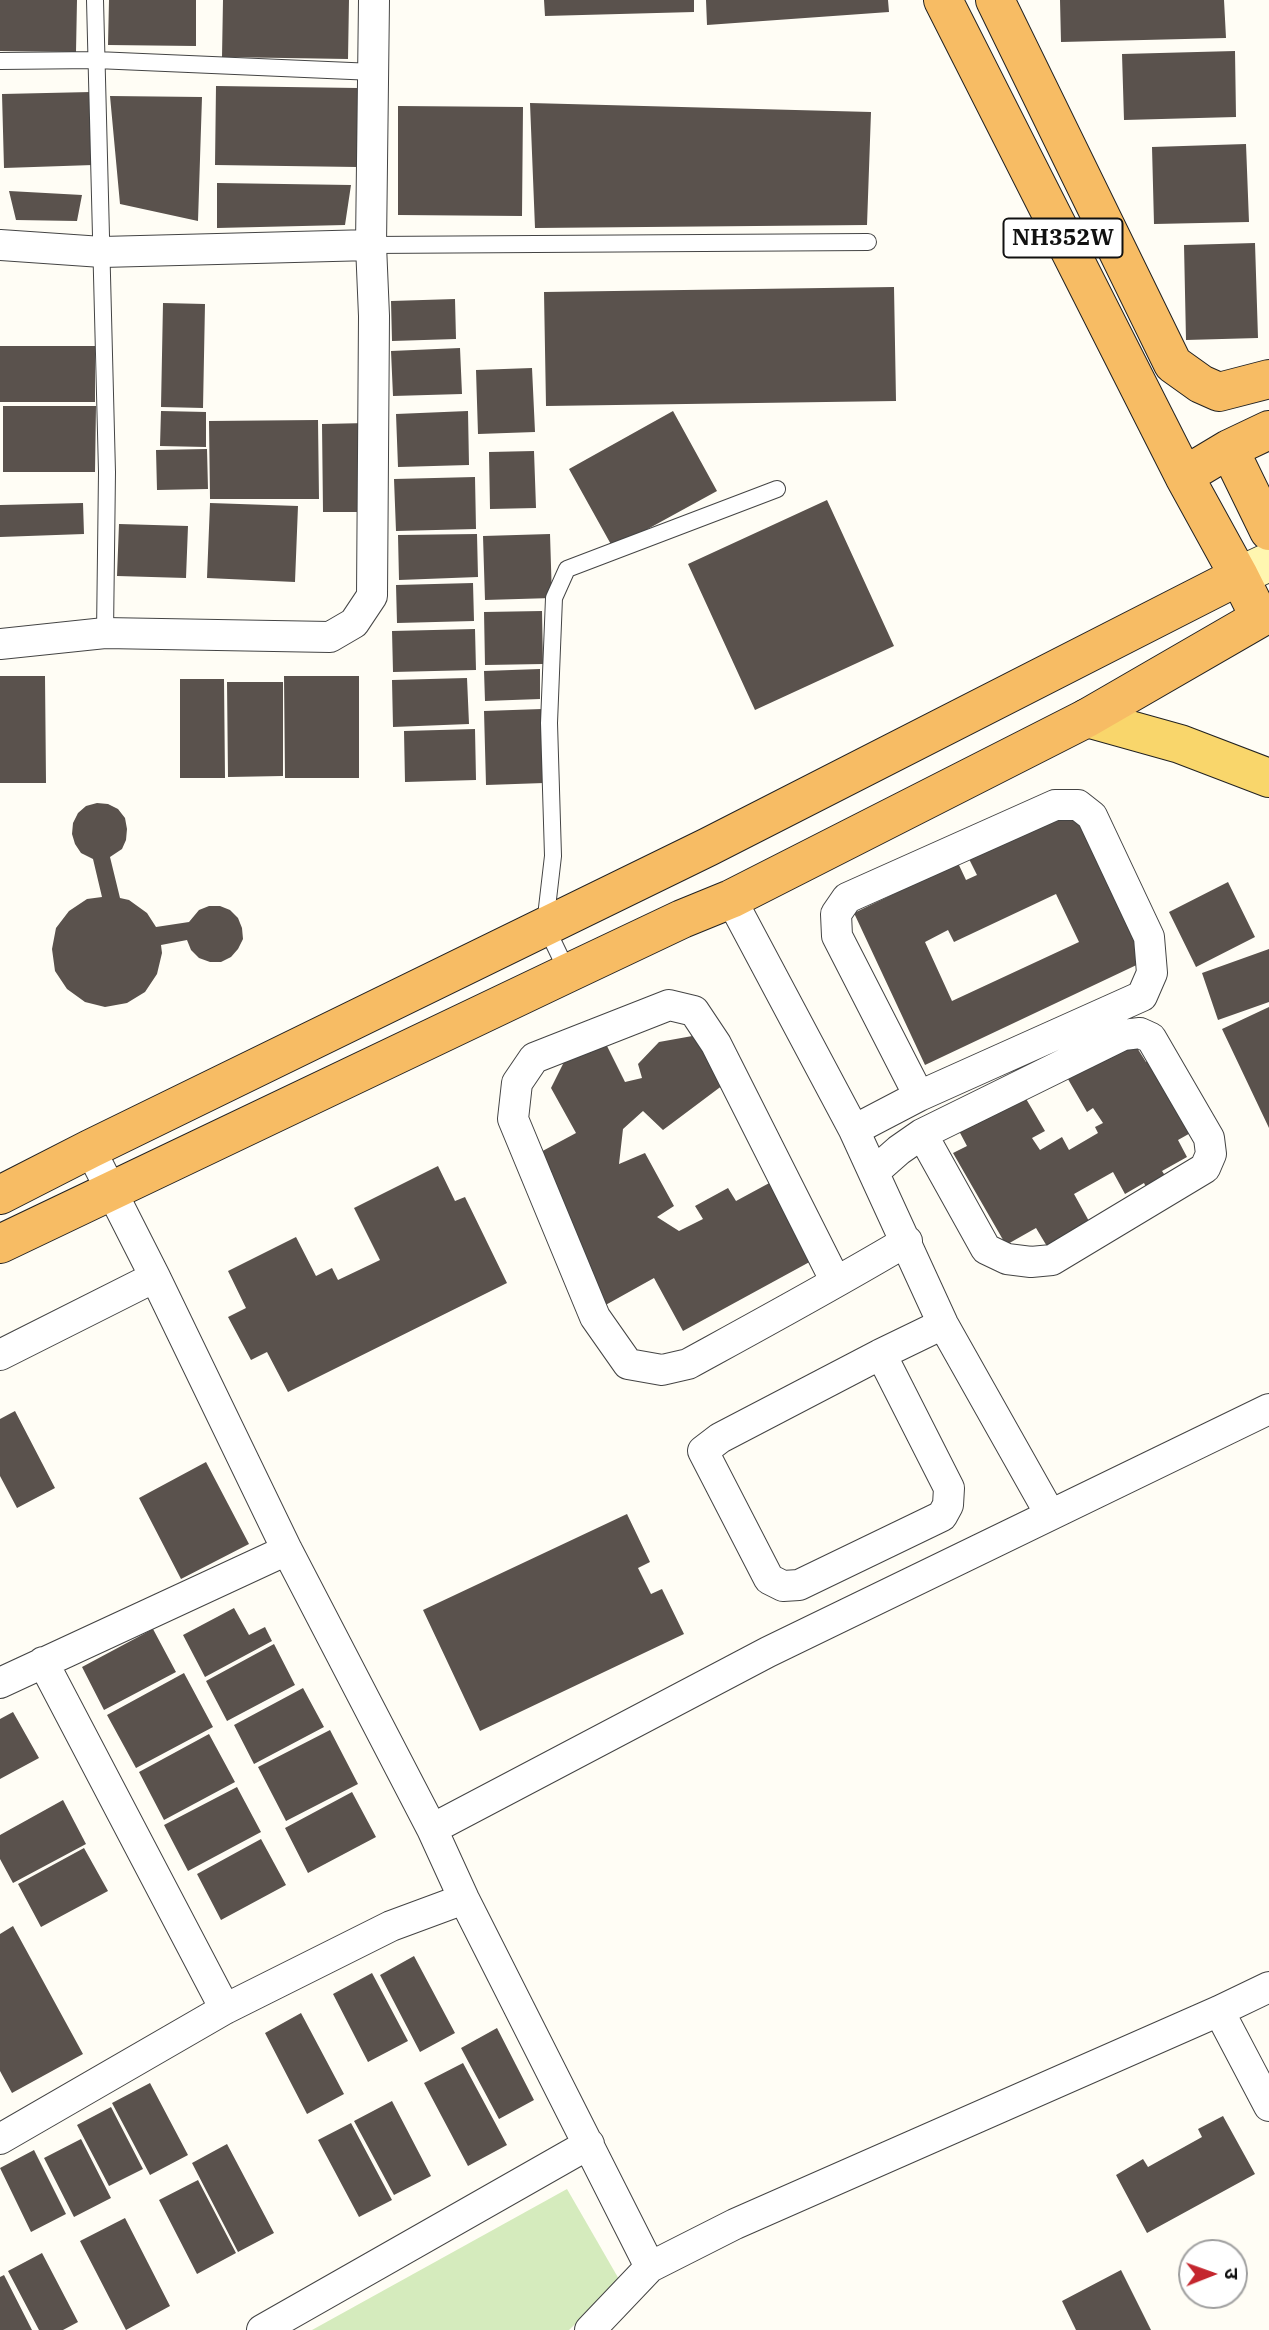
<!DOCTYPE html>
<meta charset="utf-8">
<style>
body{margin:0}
#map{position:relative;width:1269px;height:2330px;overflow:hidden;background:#fffdf5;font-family:"IBM Plex Serif","Noto Sans Devanagari",serif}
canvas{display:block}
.north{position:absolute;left:1178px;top:2239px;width:70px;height:70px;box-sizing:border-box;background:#fff;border:2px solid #a0a0a0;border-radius:50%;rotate:89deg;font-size:19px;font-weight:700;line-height:28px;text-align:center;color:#111}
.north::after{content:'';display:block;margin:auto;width:24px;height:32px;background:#c4262e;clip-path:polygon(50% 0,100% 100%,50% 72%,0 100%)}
</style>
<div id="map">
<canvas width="1269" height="2330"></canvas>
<div class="north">उ</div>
</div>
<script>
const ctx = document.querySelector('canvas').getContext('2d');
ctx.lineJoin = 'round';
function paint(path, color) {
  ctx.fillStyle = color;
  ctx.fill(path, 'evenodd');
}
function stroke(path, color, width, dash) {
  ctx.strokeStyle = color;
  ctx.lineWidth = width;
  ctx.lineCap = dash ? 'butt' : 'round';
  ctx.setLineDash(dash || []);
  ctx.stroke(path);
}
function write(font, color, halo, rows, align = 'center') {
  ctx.font = font + ' "IBM Plex Serif",serif';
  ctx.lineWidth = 7;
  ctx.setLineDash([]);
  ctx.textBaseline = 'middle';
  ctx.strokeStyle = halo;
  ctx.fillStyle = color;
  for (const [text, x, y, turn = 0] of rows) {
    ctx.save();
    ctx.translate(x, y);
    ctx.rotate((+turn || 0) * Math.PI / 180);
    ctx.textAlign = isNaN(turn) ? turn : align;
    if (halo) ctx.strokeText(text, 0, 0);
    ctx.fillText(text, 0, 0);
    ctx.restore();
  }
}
paint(new Path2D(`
 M567,2189L620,2281L569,2330H312Z`), '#d5ebbd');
paint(new Path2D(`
 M0,0H77L76,52L0,51Z
 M109,0H196V46L108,45Z
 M223,0H349L348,59L222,57Z
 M544,0H694V12L545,16Z
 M706,0H888L889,12L707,25Z
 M1060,0H1224L1226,38L1061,42Z
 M1235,51L1236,117L1124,120L1122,54Z
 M216,86L358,88L357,167L215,165Z
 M91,92L93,165L4,168L2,94Z
 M110,96L202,97L198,221L120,204Z
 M530,103L871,112L867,225L535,228Z
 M398,106L523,107L522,216L398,215Z
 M1246,144L1249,222L1154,224L1152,147Z
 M217,183L351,185L345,225L217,228Z
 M9,191L82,195L77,221L16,220Z
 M1255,243L1258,338L1186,340L1184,245Z
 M894,287L896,401L546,406L544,292Z
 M455,299L456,339L392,341L391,301Z
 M163,303L205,304L203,408L161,407Z
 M0,346H95V402H0Z
 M460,348L462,394L393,396L391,351Z
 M532,368L535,432L478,434L476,370Z
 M3,406H96L95,472H3Z
 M161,411L206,412V447L160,446Z
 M468,411L469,465L398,467L396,414Z
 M673,411L717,491L613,548L569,469Z
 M318,420L319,499H210L209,421Z
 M367,423L368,512H323L322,424Z
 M207,449L208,489L157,490L156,450Z
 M534,451L536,508L490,509L489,452Z
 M475,477L476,529L396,531L394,479Z
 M827,500L894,646L755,710L688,564Z
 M83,503L84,534L0,537V505Z
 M210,503L298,506L295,582L207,578Z
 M119,524L188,526L186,578L117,576Z
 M477,534L478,577L399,580L398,535Z
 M550,534L552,598L485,600L483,536Z
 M473,583L474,621L397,623L396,585Z
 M542,611L543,664L485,665L484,612Z
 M475,629L476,670L393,672L392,631Z
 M540,669V699L485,701L484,671Z
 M0,676H45L46,783H0Z
 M284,676H359V778H285Z
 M467,678L469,724L393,727L392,680Z
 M180,679H224L225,778H180Z
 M227,682H283V776L228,777Z
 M542,709L544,783L486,785L484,711Z
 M475,729L476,780L405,782L404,731Z
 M97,803L108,804L118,809L125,818L127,829L126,840L122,849L110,857L120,898L129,900L147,913L156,927L189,922L199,910L209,906H220L230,910L238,918L242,928L243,939L238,949L231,957L221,962H210L199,958L191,950L187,940L161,945L162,953L157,974L145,992L127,1003L105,1007L85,1002L67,989L55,971L52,949L56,928L69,911L87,899L102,897L93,859L81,853L75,844L72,834L73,823L78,813L86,806Z
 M1074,809L1145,961L925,1065L854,913L958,863L966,880L977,875L969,859ZM1056,894L1079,942L952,1001L925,942L948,930L954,942Z
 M1228,882L1255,937L1196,967L1169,912Z
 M1269,949V1002L1218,1020L1202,973Z
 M1269,1007V1128L1222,1029Z
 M698,1035L723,1085L663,1130L643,1111L623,1129L619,1164L645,1153L674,1206L657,1217L679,1231L703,1219L695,1206L728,1188L736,1201L773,1181L815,1259L683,1331L654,1278L602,1307L537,1154L576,1133L551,1088L566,1058L604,1040L625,1082L642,1078L638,1064L659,1042Z
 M1134,1043L1146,1062L1153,1058L1194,1131L1178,1140L1187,1157L1162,1171L1168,1180L1148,1191L1144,1183L1125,1194L1113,1172L1074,1194L1090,1223L1048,1248L1036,1228L1006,1245L953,1153L967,1146L959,1131L1025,1097L1045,1131L1032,1138L1040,1150L1062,1137L1069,1150L1098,1133L1095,1127L1103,1123L1093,1108L1087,1112L1065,1074Z
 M438,1166L455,1201L465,1197L507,1283L288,1392L267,1352L251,1360L228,1317L246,1308L228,1271L296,1237L316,1276L332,1268L338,1280L380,1260L354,1208Z
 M15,1411L55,1488L17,1508L0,1476V1419Z
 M206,1462L249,1544L181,1579L139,1498Z
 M627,1514L650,1562L638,1568L651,1594L662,1589L684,1634L480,1731L423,1610Z
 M234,1608L249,1635L265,1627L272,1641L205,1677L183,1635Z
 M153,1629L176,1672L104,1710L82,1667Z
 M274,1644L295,1685L227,1721L206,1681Z
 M184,1673L213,1727L136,1768L107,1715Z
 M303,1688L324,1727L254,1764L234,1725Z
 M13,1712L39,1758L0,1779V1719Z
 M330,1730L358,1784L286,1821L258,1767Z
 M209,1734L235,1782L164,1820L139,1772Z
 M237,1787L261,1832L188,1871L164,1825Z
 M352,1792L376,1837L308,1873L285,1828Z
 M63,1800L86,1844L13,1883L0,1859V1835Z
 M261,1839L286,1885L221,1920L197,1874Z
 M84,1848L108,1891L41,1927L18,1884Z
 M13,1926L83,2054L12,2093L0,2071V1934Z
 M414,1956L455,2033L420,2052L380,1975Z
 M372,1973L408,2041L368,2062L333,1994Z
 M301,2013L344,2094L307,2114L265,2033Z
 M497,2028L534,2100L499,2119L461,2048Z
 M463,2063L507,2145L468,2166L424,2083Z
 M150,2083L188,2155L150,2175L112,2103Z
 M392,2101L431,2176L394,2195L354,2121Z
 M111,2107L143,2169L109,2186L77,2125Z
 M1223,2116L1255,2174L1147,2233L1116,2175L1143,2159L1148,2167L1202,2137L1198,2129Z
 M351,2123L392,2200L359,2217L318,2140Z
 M81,2139L111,2198L74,2217L44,2158Z
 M227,2144L274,2233L238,2252L192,2163Z
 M34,2150L66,2214L31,2232L0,2168Z
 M198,2180L236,2253L197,2274L159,2200Z
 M125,2218L170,2306L126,2330L80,2241Z
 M42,2253L78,2322L63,2330H39L8,2271Z
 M1121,2270L1151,2330H1076L1062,2301Z
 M4,2275L32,2330H0V2277Z`), '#5a524d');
const service = new Path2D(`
 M95,0L107,472L105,633
 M0,61L96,60L374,72
 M371,245L868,242
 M568,973L545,925L553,856L549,723L554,598L567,569L777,489`);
const minor = new Path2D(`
 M0,245L102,252L371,245
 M0,644L105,633L330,637L354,623L372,596L374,316L371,245L374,0
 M731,899L854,1130L943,1324L1050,1514
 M854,1130L919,1096L1142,996L1152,973L1149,937L1092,816L1078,805H1055L847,898L836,914L837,936L919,1096
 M90,1149L155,1277L287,1550L432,1829L464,1899L650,2267
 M874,1172L899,1150L922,1134L1123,1035L1140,1033L1151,1038L1209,1138L1211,1154L1205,1168L1052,1260L1031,1262L1007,1259L986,1249L922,1134
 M836,1282L716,1044L694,1011L669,1005L534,1058L517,1083L513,1119L595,1317L628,1364L662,1370L688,1364C761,1324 835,1284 907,1241
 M881,1354L949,1488L948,1505L942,1516L799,1585L783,1586L769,1579L703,1451L720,1438L881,1354L943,1324
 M0,1355L155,1277
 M43,1662L225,2009
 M0,1683L287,1550
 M432,1829L768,1652L1269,1409
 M1219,2011L1269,2106
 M0,2139L225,2009L391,1926L464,1899
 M262,2330L589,2144
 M590,2330L650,2267L735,2224L1219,2011L1269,1987`);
const secondary = new Path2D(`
 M1239,576L1269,562`);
const primary = new Path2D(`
 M1087,718L1180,744L1269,778`);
const trunk = new Path2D(`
 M995,0L1173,364L1201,384L1219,392L1269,379
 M1229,449L1269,531
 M1184,476L1229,449L1269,430
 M0,1195L90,1149L708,847L1239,576
 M0,1244L568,973L682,919L731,899L1087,718L1260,618L1239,576L1184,476L943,0`);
stroke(service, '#444', 18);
stroke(minor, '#444', 32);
stroke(secondary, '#333', 40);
stroke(primary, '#222', 40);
stroke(trunk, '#222', 40);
stroke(service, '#fff', 16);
stroke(minor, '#fff', 30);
stroke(secondary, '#fff6b0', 38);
stroke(primary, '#f9d66b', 38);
stroke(trunk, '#f7bc64', 38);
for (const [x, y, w] of [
 [1063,238,119]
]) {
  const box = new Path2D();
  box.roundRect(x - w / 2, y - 19.5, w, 39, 5);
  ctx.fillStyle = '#fff';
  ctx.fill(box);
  stroke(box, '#111', 2);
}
write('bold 23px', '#111', null, [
 ["NH352W",1063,238]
]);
</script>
